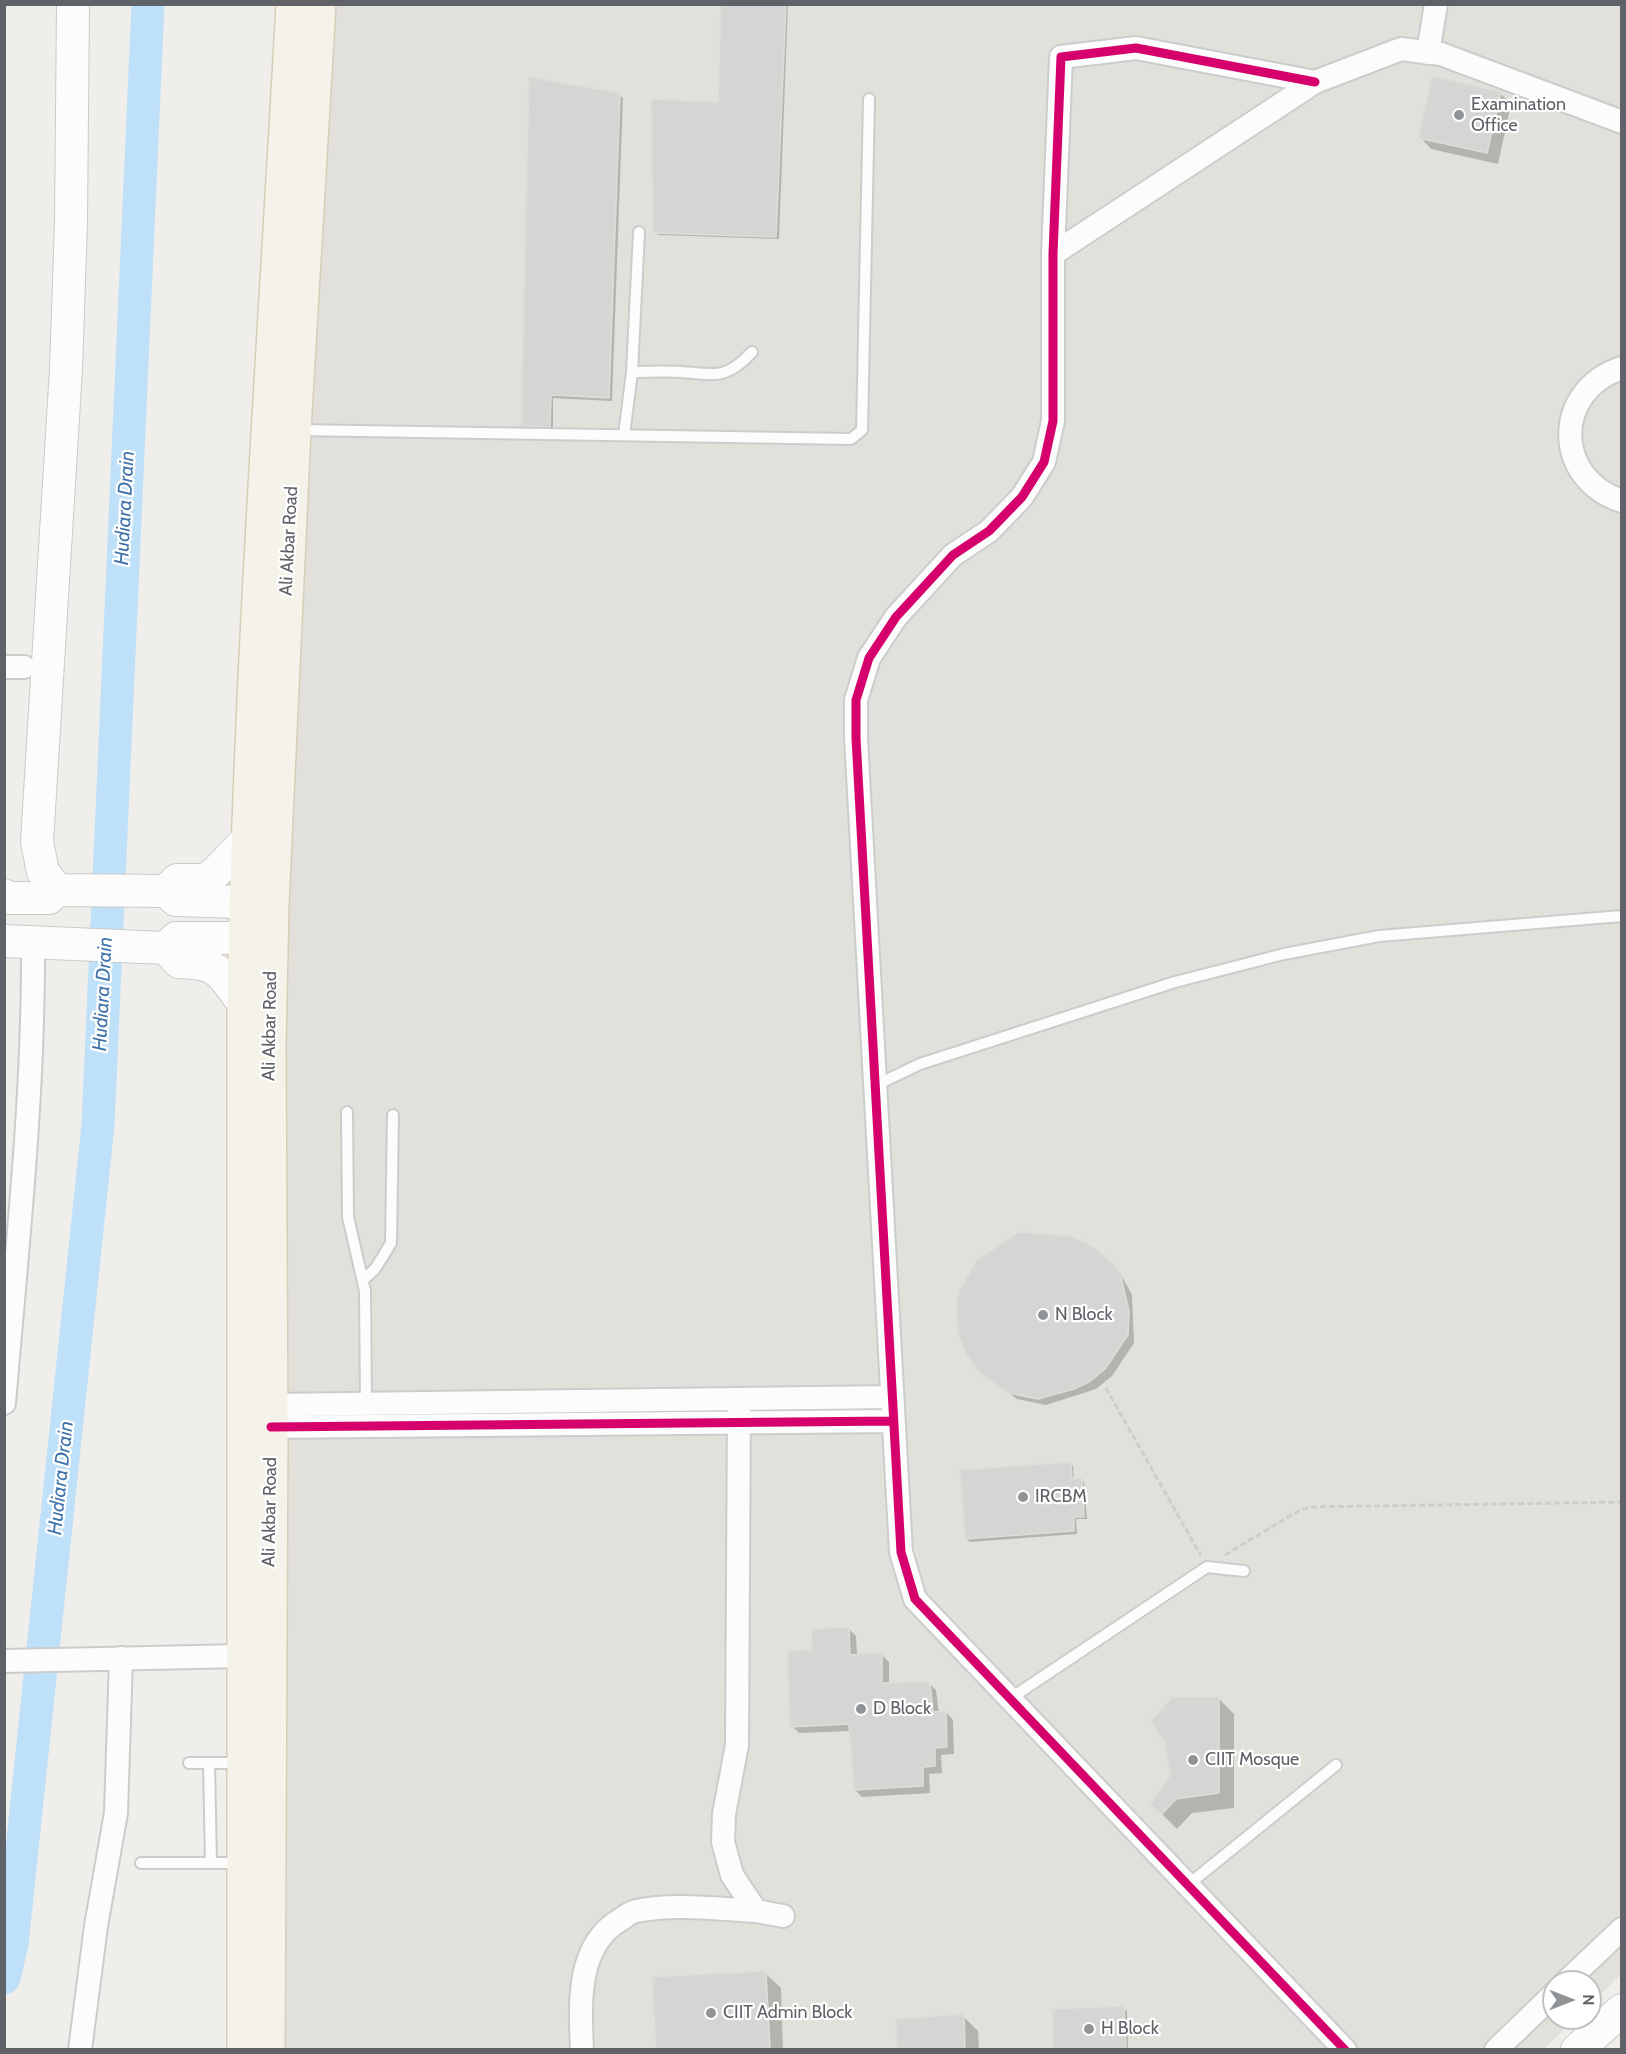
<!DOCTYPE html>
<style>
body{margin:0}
#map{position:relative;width:1626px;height:2054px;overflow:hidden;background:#efeeea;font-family:Cabin,sans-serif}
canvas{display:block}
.frame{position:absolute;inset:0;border:6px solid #5f6368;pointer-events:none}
.north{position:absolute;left:1542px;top:1970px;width:60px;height:60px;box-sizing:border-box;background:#fff;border:2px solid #bfc1c3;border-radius:50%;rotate:90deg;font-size:16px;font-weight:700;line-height:24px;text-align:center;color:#5f6368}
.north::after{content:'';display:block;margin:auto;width:21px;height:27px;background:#919496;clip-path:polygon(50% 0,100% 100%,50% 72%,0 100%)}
</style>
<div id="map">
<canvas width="1626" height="2054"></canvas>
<div class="frame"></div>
<div class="north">N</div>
</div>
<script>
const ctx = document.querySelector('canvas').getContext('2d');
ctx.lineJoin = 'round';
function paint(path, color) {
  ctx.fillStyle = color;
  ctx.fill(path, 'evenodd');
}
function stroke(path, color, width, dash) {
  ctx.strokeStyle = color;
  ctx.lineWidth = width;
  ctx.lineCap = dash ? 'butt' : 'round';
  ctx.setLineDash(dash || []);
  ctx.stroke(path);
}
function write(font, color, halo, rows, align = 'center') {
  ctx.font = font + ' Cabin,sans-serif';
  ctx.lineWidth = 4.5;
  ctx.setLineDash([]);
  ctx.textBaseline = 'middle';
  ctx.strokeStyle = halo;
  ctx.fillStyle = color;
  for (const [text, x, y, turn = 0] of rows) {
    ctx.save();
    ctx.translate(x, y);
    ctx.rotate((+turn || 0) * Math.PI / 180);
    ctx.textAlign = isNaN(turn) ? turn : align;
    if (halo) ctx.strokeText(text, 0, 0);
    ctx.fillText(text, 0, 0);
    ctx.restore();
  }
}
paint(new Path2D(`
 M334,5H1621V1974L1590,2005V1982H1554V2018H1576L1544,2049L283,2050L285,967L311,371Z`), '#e2e0da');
paint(new Path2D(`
 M722,4H788L779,239L658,235L655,232L720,103Z
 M1500,93L1511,104L1498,164L1431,149L1420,137Z
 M619,95L623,98L612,401L553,398V429H525L522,426Z
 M1112,1265L1120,1273L1132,1295L1134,1343L1112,1376L1096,1389L1046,1405L1017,1399L978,1370Z
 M1070,1463L1073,1466L1074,1479H1081L1084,1482L1087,1519H1076L1077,1534L970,1542L966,1539Z
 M849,1629L856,1636L857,1656L882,1655L889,1662V1684L929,1683L936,1690L939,1713L946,1712L953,1720L954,1754L941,1755L942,1773L929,1774L930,1793L862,1797L855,1790L851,1731L799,1733L792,1726L813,1652Z
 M1218,1698L1234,1714V1808L1192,1813L1177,1829L1152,1804L1172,1777Z
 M765,1973L781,1988L783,2050H657L654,1978Z
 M1124,2008L1127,2011L1128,2050H1055L1053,2010Z
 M963,2016L978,2031L979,2050H898L897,2020Z`), '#0003');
stroke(new Path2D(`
 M4,1978L12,1944L98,1125L148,4`), '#bfe0f9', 33);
const building = new Path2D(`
 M721,4H786L776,237L653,233L651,99L718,102Z
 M1432,76L1501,92L1487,153L1418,138Z
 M529,77L620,93L609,398L551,395L550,427L521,426Z
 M1019,1232L1070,1236L1092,1246L1113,1263L1121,1277L1129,1311L1128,1335L1105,1369L1089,1382L1074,1389L1038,1399L1008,1393L977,1371L965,1352L958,1333L956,1302L961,1287L977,1260Z
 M1071,1462L1072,1478H1082L1084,1517H1074V1531L965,1539L960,1470Z
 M849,1627L850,1655L882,1653V1683L930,1682L933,1712L946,1711L947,1747L935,1748V1766L923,1767V1786L854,1790L849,1724L790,1727L787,1651L812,1650L811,1629Z
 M1172,1697H1219V1793L1176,1799L1161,1815L1150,1804L1170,1776L1165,1744L1151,1721Z
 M766,1971L770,2049H656L652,1977Z
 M1124,2006L1126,2049H1053L1052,2009Z
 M964,2014L965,2049H897L896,2019Z`);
paint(building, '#d6d5d3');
stroke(building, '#deddd9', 1.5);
const lane = new Path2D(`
 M632,372C648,372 664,371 680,372C715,374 725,381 752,352
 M297,430L851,439L862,430L869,99
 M624,435L632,372L639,232
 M874,1086L920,1064L1175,982L1284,954L1379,936L1622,916
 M347,1112L348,1217L365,1291L366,1404
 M364,1279L375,1269L391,1243L393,1115
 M1011,1698L1207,1567L1244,1571
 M189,1763H241
 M209,1763L211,1863
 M141,1863H242
 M1189,1884L1336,1765`);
const street = new Path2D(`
 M1428,53L1436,4
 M1315,82L1136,48L1061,57L1053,254V421L1044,462L1022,497L989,531L953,555L896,617L869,658L856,700V738L901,1552L915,1599L1345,2050
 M1053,254L1315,82L1401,49L1441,54L1622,122
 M1622,368C1553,390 1553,479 1622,501
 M4,667H24
 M4,1403C17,1249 34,1096 33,941
 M270,1405L892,1397
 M739,1408L737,1745L724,1814L723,1842L732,1875L756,1911L783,1916
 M271,1427L893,1421
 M4,1661L245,1656
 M1566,1982L1622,1929
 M80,2050L96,1926L116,1813L121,1658
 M582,2050C580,2005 576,1946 620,1920C625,1917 630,1912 636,1911C674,1903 716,1909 756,1911
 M1496,2050L1554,1994`);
const secondary = new Path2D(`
 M73,4L71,222L66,369L37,842L43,872L57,890L166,891L176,900L272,903
 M167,890L177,880H204L213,875L247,840
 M4,895L9,898H49L57,890
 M4,941L166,948L179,962C221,963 220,973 244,1004
 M166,948L176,938H271
 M1577,2050L1622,2010`);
const primary = new Path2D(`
 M244,2050V1004C250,671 275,338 293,4
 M268,2050L271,1427L269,1046L272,903L294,430L319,4`);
stroke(lane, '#cbcccc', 14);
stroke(street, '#cbcccc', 26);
stroke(secondary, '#cacacb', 34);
stroke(primary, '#d7ceb8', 36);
stroke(new Path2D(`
 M1106,1388L1201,1556
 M1225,1555L1300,1510L1311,1507L1622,1502`), '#cacfcc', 3, [6, 3]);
stroke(lane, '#fdfcfc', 10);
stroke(street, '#fdfcfc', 22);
stroke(secondary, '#fdfcfc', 32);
stroke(primary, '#f4f2e9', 33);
stroke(new Path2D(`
 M1315,82L1136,48L1061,57L1053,254V421L1044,462L1022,497L989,531L953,555L896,617L869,658L856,700V738L901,1552L915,1599L1345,2050
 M271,1427L893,1421`), '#d6006c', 9);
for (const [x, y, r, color] of [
 [1459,115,6,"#919496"],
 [1043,1315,6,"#919496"],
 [1023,1497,6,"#919496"],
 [861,1709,6,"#919496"],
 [1193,1760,6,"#919496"],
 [711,2013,6,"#919496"],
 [1089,2029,6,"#919496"]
]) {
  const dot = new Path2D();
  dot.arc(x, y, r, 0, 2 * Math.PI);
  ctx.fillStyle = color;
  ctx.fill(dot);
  stroke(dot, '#fff', 2);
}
write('18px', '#5f6368', '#fff', [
 ["Examination",1471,105],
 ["Office",1471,126],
 ["N Block",1055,1315],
 ["IRCBM",1035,1497],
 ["D Block",873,1709],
 ["CIIT Mosque",1205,1760],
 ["CIIT Admin Block",723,2013],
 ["H Block",1101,2029]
], 'left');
write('18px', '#5f6368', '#fff', [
 ["Ali Akbar Road",289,541,-87],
 ["Ali Akbar Road",270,1026,-89],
 ["Ali Akbar Road",270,1512,-89]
]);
write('italic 20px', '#4174aa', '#fff', [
 ["Hudiara Drain",125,508,-87],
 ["Hudiara Drain",103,994,-87],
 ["Hudiara Drain",61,1478,-84]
]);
</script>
